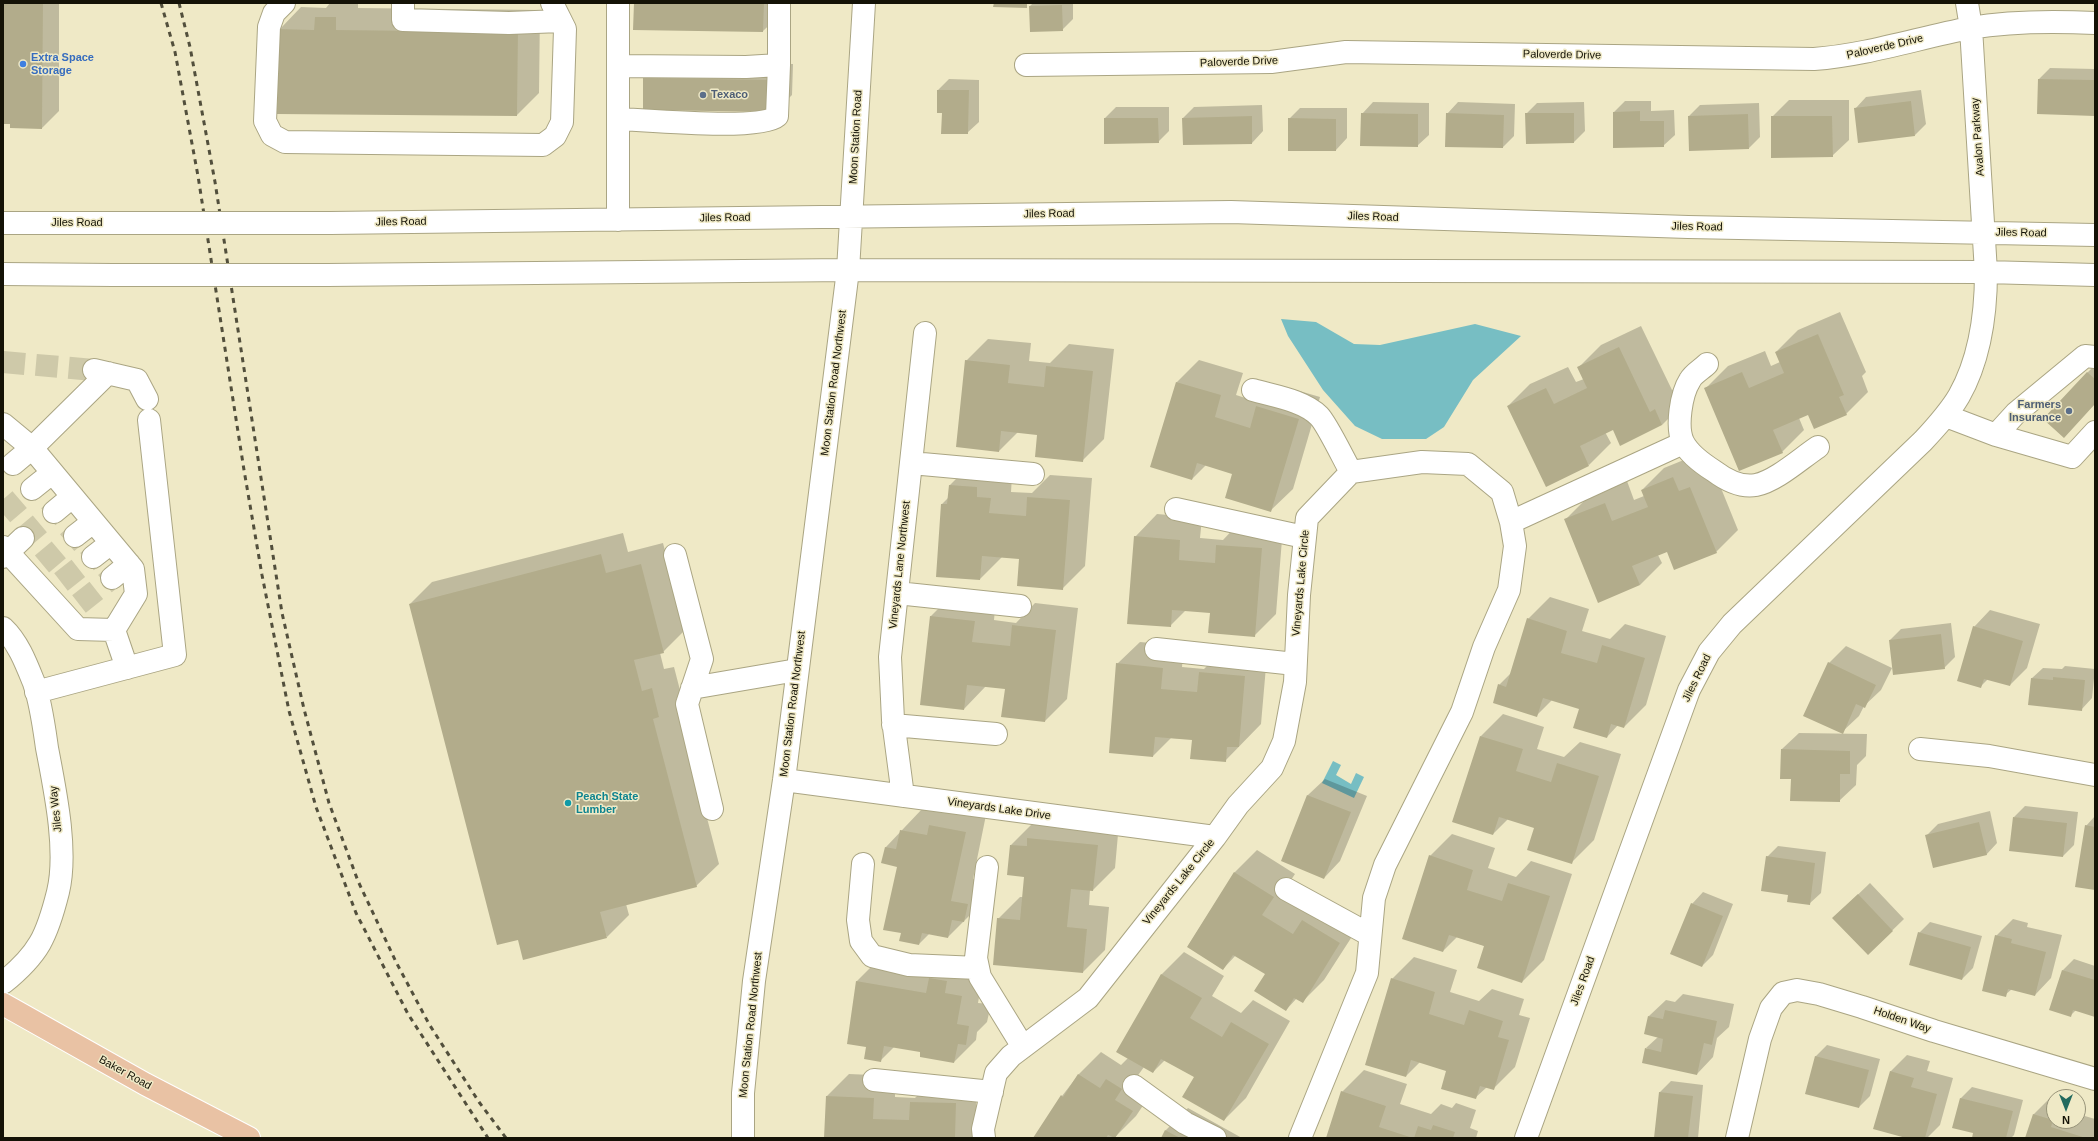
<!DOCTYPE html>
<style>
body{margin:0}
#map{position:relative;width:2098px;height:1141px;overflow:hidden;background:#efe9c6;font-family:Helvetica,sans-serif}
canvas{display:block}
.frame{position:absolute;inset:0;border:4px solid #141206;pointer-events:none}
.north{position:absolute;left:2046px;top:1089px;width:40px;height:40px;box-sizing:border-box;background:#efe9c6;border:1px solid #979379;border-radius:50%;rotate:180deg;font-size:11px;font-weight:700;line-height:16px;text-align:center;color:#141206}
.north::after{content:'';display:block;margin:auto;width:14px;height:18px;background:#236a5e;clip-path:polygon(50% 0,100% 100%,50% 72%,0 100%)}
</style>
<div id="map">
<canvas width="2098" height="1141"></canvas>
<div class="frame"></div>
<div class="north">N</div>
</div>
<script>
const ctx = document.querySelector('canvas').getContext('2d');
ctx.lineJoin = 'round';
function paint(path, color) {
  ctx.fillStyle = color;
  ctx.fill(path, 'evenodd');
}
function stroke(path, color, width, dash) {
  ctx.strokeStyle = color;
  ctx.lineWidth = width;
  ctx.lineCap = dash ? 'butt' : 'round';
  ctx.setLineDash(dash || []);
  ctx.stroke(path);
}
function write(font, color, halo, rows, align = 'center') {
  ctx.font = font + ' Helvetica,sans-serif';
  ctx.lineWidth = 3;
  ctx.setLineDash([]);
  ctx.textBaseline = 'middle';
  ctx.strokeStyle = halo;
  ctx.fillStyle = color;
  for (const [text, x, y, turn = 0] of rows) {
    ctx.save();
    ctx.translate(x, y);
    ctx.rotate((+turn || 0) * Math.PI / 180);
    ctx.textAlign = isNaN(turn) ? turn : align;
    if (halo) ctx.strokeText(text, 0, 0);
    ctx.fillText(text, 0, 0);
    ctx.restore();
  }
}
paint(new Path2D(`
 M1281,319L1316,322L1354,344L1380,345L1475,324L1521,336L1473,380L1444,427L1426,439H1382L1355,426L1323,390L1288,336Z
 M1333,761L1341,765L1336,775L1351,784L1356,773L1364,777L1354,798L1322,783Z`), '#77bec3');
paint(new Path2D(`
 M3,3H59V111L42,128L3,123Z
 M330,3H358V8L540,10L539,93L517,115L279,30L301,7L326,8Z
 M635,3H780V15L763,31Z
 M1033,3H1073V19L1062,30L1030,6Z
 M661,62L793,64L792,95L776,111L644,79Z
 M2050,68L2095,69V115L2038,113L2039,79Z
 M949,79L979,80V122L967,133L938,90Z
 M1921,90L1926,124L1915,135L1855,109L1866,97Z
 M1789,100H1849V140L1832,156L1772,117Z
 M1625,101H1651V111L1674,110L1675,135L1663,146L1614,112Z
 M1373,102L1429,103V135L1417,146L1362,114Z
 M1458,102L1515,104L1514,136L1503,147L1447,114Z
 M1584,102L1585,131L1574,142L1526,114L1537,103Z
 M1759,103L1760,137L1749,148L1689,116L1700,105Z
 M1262,105L1263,131L1252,143L1184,144L1183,118L1194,107Z
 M1116,107H1169V131L1158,142L1105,118Z
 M1300,108H1347V138L1336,150L1289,119Z
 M1840,312L1866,372L1862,376L1868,392L1846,414H1808L1799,418L1804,430L1782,452L1706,388L1728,366L1765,351L1771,366L1780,362L1776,352L1798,330Z
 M1641,326L1672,390L1677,388L1684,403L1662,425L1613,429L1605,432L1611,443L1589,465L1508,406L1530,384L1568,367L1576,382L1584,379L1579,367L1601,345Z
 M988,339L1031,343L1029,361L1050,363L1069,344L1114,349L1104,439L1082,461L1038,434L1018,432L999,451L966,361Z
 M1199,360L1243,373L1236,395L1261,403L1279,385L1320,397L1293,489L1270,511L1234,473L1206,465L1192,479L1177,382Z
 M2095,365V403L2045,419L2088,372Z
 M1696,455L1712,466L1738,530L1716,552L1668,551L1658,555L1662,563L1640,585L1565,520L1587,498L1627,481L1634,500L1644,496L1642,490L1664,468Z
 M972,463L1012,476L1011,492L1032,493L1050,475L1092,478L1085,566L1063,588L1020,558L1002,557L980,579L937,576L942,504L949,497L950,485Z
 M1157,514L1202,518L1200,538L1223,540L1239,523L1283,527L1276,614L1254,636L1211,612L1186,610L1170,626L1135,537Z
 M623,533L628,552L663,543L685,630L663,652L660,653L664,669L674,667L681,694L676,699L719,864L696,886L626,904L629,915L607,937L410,604L432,582Z
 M953,594L996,599L994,620L1016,623L1035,603L1078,608L1067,699L1045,721L1006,688L986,686L964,709L931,616Z
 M1550,597L1589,609L1582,631L1610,639L1625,624L1666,636L1646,705L1624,727L1618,725L1607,737L1580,708L1552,700L1537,715L1499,685L1512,672L1528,619Z
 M1990,610L2040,624L2027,668L2010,685L1988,679L1981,686L1974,627Z
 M1951,623L1955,657L1944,668L1890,640L1901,629Z
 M1140,642L1184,646L1182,667L1204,669L1222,651L1267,655L1261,724L1225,761L1193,739L1171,738L1153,756L1117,664Z
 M1846,646L1892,668L1881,690L1864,706L1859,716L1842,732L1829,663Z
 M2065,666L2095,669L2092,698L2081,710L2031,679L2043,668L2062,669Z
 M1503,714L1544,727L1537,749L1564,757L1580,742L1621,754L1594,840L1572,862L1536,827L1508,819L1493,834L1481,736Z
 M1799,733L1867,734L1866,756L1857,765L1856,785L1839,801L1792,778L1782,749Z
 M1325,779L1367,796L1340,861L1324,878L1282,860L1308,795Z
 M952,803L987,810L973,879L990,883L986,899L948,937L930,933L919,944L902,933L898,866L882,862L886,847L923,808L943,812Z
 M2025,806L2078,812L2074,845L2063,856L2014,817Z
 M1990,811L1997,843L1986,855L1927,835L1938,824Z
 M2095,816V889L2086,826Z
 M1033,823H1119L1115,868L1093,890H1090L1089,905L1109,907L1105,950L1083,972L998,919L1020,897H1023L1025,876L1011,845Z
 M1452,834L1495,848L1488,868L1516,877L1531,861L1572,874L1544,960L1522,982L1485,946L1457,937L1443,951L1430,856Z
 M1778,846L1826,852L1821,893L1809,904L1789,894L1767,857Z
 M1257,850L1295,874L1283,892L1362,921L1324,980L1302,1002L1297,998L1286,1010L1266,974L1236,955L1223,969L1188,946L1235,872Z
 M1870,883L1904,919L1868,954L1845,907Z
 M1703,892L1733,904L1713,955L1702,966L1692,904Z
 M2013,919L2028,923L2027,927L2062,935L2051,978L2035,995L2012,989L2005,995L1996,936Z
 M1930,922L1982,936L1973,968L1962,979L1919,933Z
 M1184,952L1224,976L1212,996L1241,1013L1253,1000L1290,1021L1246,1098L1224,1120L1195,1077L1165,1060L1153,1072L1144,1067L1136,1078L1154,1089L1136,1116L1114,1138H1035L1062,1096L1079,1074L1101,1052L1121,1065L1128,1058L1161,975Z
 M1414,957L1457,970L1450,992L1479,1001L1492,989L1524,999L1519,1015L1530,1018L1515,1067L1493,1089L1487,1087L1475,1098L1448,1070L1420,1062L1406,1076L1392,979Z
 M879,959L983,974L978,1003L991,1004L987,1022L977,1032L976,1040L954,1062L922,1051L895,1046L880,1061L867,1047L857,981Z
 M2074,959L2095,966V1016L2076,1010L2070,1016L2063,970Z
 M1683,994L1734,1004L1729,1027L1717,1038L1713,1057L1697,1074L1646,1048L1658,1037L1649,1016L1666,1000L1675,1002Z
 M1827,1045L1880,1059L1870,1096L1859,1107L1806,1093L1816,1056Z
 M1907,1055L1930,1061L1927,1071L1953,1078L1940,1125L1927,1138H1910L1890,1072Z
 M1364,1070L1407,1084L1400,1104L1431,1114L1441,1104L1452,1108L1456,1103L1476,1110L1470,1128L1478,1131L1476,1138H1327L1342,1092Z
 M849,1074L895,1076V1097L915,1098L933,1080L977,1082L975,1138H825L827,1096Z
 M1671,1081L1703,1085L1698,1138H1655L1660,1092Z
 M1972,1087L2023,1100L2014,1135L2011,1138H1973L1974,1132L1953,1127L1961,1098Z
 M2050,1098L2054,1099V1121H2078V1114L2095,1119V1138H2026L2034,1114Z
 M1188,1108L1242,1138H1162L1166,1130Z`), '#0003');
paint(new Path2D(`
 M3,3H43L42,129L10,128V124H3Z
 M634,3H764L763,32L633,30Z
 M994,3H1027V8L993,7Z
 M1062,5L1063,31L1030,32L1029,6Z
 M315,17H336V30L518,32L517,116L277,114L278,29L314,30Z
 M643,78L776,80V112L643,110Z
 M2038,79L2095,80V116L2037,114Z
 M937,90H969L968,134H941L942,113H937Z
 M1911,101L1915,136L1858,143L1854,108Z
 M1640,111V121H1664V147L1613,148V112Z
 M1361,113L1418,114V147L1360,146Z
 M1446,113L1504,115L1503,148L1445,147Z
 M1525,113H1574V143L1526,144Z
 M1748,114L1749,149L1689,151L1688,116Z
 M1252,116V144L1183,145L1182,118Z
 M1771,116H1832L1833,157L1771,158Z
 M1104,118H1158L1159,143L1104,144Z
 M1288,118L1336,119V151H1288Z
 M1818,334L1844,395L1839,397L1847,415L1814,429L1808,415L1773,430L1783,453L1739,471L1704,388L1742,372L1749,388L1784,373L1775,352Z
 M1619,347L1650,412L1655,409L1662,425L1620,446L1613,430L1580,446L1589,466L1546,487L1507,406L1546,388L1554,404L1587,388L1577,367Z
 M965,360L1010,365L1008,383L1044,387L1046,366L1093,371L1083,462L1035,457L1037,435L1001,431L999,452L956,447Z
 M2087,372L2095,379V404L2064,438L2043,419Z
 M1176,382L1221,395L1215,417L1250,428L1256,406L1299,419L1271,512L1225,498L1232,474L1197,463L1192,480L1150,467Z
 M1673,477L1679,491L1690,487L1717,553L1674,570L1667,552L1632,566L1640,585L1598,603L1564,519L1605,503L1612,521L1648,507L1641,490Z
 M949,485L977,487V497L991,498L989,513L1026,516L1027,497L1070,500L1063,590L1017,586L1019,559L982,556L980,580L936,577L941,504H947Z
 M1134,536L1180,540L1179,560L1215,563L1216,545L1262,548L1255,637L1208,633L1210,613L1172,610L1171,627L1127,624Z
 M601,554L606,573L641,564L664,653L634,660L642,691L652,688L659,717L653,719L697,887L600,912L607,938L523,960L518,940L497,945L409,604Z
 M930,616L975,621L972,642L1010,646L1012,625L1056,630L1045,722L1001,717L1005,689L967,685L964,710L920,705Z
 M1527,618L1567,631L1561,653L1597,663L1602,645L1645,658L1624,728L1611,724L1607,738L1573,728L1579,709L1543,698L1537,717L1493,703L1498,684L1506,687Z
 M1973,626L2023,641L2010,686L1984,679L1981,688L1957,681Z
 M1941,634L1945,669L1893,675L1889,640Z
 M1828,662L1876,685L1865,708L1856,704L1843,734L1803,716Z
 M1116,663L1163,668L1161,689L1197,692L1199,672L1245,676L1239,747H1227L1226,762L1190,759L1192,740L1155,737L1153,757L1109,753Z
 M2053,677L2085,680L2082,711L2028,705L2031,678L2053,680Z
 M1480,736L1523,749L1516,771L1551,782L1557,763L1599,776L1572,864L1527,850L1534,828L1499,817L1493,835L1452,822Z
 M1781,749L1850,751V774H1840V802L1790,801L1791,779H1780Z
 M1307,795L1351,812L1324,879L1281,861Z
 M2013,817L2067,823L2063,857L2009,851Z
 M1979,822L1987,855L1933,868L1925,835Z
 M929,825L966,832L951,901L968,904L964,922L952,920L948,938L922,933L919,945L899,941L901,933L883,930L897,867L881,863L885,847L896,849L900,830L927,835Z
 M2085,825L2095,827V890L2075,887Z
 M1027,838L1098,845L1093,891L1071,889L1067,927L1087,929L1083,973L993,965L997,918L1020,920L1024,877L1007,875L1010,845L1027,846Z
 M1429,855L1473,870L1467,890L1502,901L1508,883L1550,896L1522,983L1477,968L1484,946L1449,935L1443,952L1402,939Z
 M1766,856L1815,863L1810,905L1787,902L1788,895L1761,891Z
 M1234,872L1274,897L1262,915L1293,934L1302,920L1340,943L1303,1003L1294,998L1286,1011L1254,991L1265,974L1233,955L1223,970L1187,947Z
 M1858,894L1893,931L1868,955L1832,918Z
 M1691,903L1723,916L1702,967L1670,954Z
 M1918,932L1971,947L1962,980L1909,965Z
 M1995,935L2012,939L2011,943L2046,952L2035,996L2008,989L2006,997L1982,991Z
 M2062,970L2095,980V1017L2073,1010L2071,1017L2049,1010Z
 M1161,974L1202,998L1190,1018L1222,1037L1231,1022L1269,1044L1224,1121L1182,1097L1194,1077L1161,1059L1153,1073L1116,1052Z
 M929,978L947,981L945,993L962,996L957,1024L969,1026L966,1045L958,1044L954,1063L920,1057V1052L884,1046L881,1062L864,1059L866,1047L847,1044L856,981L926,993Z
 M1391,978L1435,992L1429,1014L1464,1025L1469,1010L1503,1021L1498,1037L1509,1040L1494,1090L1480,1086L1476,1099L1441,1089L1446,1071L1411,1060L1406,1077L1365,1065Z
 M1665,1010L1717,1021L1712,1045L1704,1043L1697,1075L1642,1063L1645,1048L1661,1052L1663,1039L1644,1034L1648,1016L1663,1019Z
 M1815,1056L1869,1070L1859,1108L1805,1094Z
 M1890,1071L1914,1078L1911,1087L1937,1094L1925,1138H1906L1873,1129Z
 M1078,1074L1100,1088L1106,1079L1122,1089L1115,1100L1133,1111L1115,1138L1108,1135L1106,1138H1033L1061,1095L1063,1097Z
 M1341,1091L1386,1106L1379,1127L1413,1138H1326Z
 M1659,1092L1693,1096L1688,1138H1654Z
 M826,1096L874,1098L873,1119L909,1120L910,1102L956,1103L955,1138H824Z
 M1960,1098L2013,1111L2006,1138H1972L1973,1133L1952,1128Z
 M2033,1114L2053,1120L2051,1127L2086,1138H2025Z
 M1433,1125L1455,1132L1453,1138H1414L1418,1126L1431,1130Z
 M1165,1130L1180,1138H1161Z`), '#b2ac8b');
stroke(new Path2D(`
 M3,362L94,370
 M3,514L32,489
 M23,538L54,512
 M42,564L75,536
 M61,582L93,557
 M79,604L112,578`), '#cec9a9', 22, [22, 11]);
const minor = new Path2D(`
 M284,3L274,13L269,27L265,121L272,135L285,142L543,145L555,136L562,122L565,29L552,3
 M403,3V20L509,23L561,21
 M618,3V220
 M1026,65L1271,62L1346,52L1814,59C1867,55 1918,38 1970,28C2011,21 2054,21 2095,23
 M618,66L746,67L779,65V3
 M618,119C646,120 760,131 777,116L779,65
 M3,223H98
 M330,223L1231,212L1688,227L2095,235
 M3,274L113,275
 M327,275L848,270L1986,272L2095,275
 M1707,364C1702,369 1693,374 1690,380C1681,394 1676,427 1683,442C1689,454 1703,464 1714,471C1726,480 1740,488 1756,485C1776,481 1800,459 1818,447
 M94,370L137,380L147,399
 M1253,390C1273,396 1303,400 1319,416C1327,424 1344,460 1351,472
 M1946,416L1996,435L2072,457L2095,432
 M3,424L32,448L108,373
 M1996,435L2016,413L2085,356L2095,357
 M911,463L1033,474
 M13,464L32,448L133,569L136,594L114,630
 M32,489L52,473
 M1176,509L1304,537
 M54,512L72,497
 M1511,522L1683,443
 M75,536L93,522
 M3,547L78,629L114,630
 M675,555L702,659L687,704L712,809
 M3,557L23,538
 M93,557L111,543
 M112,578L129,564
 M897,593L1020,606
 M3,628C18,642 26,663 34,683C41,703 44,727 47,748C55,790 68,851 58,892C47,936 39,954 3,983
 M114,630L127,668
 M1156,649L1295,664
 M692,688L797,670
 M36,692L175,655L149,420
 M893,725L996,734
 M1920,749L1989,756L2095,775
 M784,780L1215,837
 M903,796L893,720L890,657L925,333
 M863,864L858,920L861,941L872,956L909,965L978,968
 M987,867L976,958L980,977L1023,1047
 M1286,889L1370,935
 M874,1080L992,1092
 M1134,1086L1185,1123L1215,1138
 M743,1138V1093L754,981L784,780L848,270L864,3
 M984,1138L983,1129L996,1073L1011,1056L1088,998L1215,837L1238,805L1272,768L1284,741L1295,682L1299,595L1307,518L1351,472L1422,462L1468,464L1502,492L1511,522L1515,546L1509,590L1484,647L1462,712L1385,865L1374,898L1367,973L1300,1138
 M1526,1138L1689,690L1709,652L1732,624L1923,441C1936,427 1949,413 1959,396C1980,359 1986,313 1986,272L1971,28L1967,3
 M1737,1138L1760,1039L1771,1008L1783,993L1797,990L1819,994L1862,1007L1934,1031L2095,1079`);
const major = new Path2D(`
 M3,1004L145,1084L249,1138`);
stroke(minor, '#aaa583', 24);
stroke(major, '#fff', 24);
stroke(minor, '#fff', 22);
stroke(major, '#e9c2a4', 22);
stroke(new Path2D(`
 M161,3L175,52L198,176L244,470L262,575L289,711L316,807L356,913L408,1014L488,1138
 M179,3L190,47L215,182L282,613L304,709L329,803L358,881L396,962L429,1024L479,1102L506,1138`), '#524f3c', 3, [5, 5]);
const minorBridge = new Path2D(`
 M98,223H330
 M113,275H327`);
stroke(minorBridge, '#aaa583', 24, []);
stroke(minorBridge, '#fff', 22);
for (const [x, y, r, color] of [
 [23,64,4,"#3f7fe0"],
 [703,95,4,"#5c6f8a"],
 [2069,411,4,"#5c6f8a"],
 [568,803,4,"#0f9aa8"]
]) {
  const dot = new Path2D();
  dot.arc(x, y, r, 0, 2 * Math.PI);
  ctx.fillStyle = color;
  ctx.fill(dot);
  stroke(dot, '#efe9c6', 1.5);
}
write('11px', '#141206', '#efe9c6', [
 ["Paloverde Drive",1885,47,-13],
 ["Paloverde Drive",1562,55,1],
 ["Paloverde Drive",1239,62,-2],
 ["Moon Station Road",856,137,-87],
 ["Avalon Parkway",1978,137,-94],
 ["Jiles Road",1049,214,-1],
 ["Jiles Road",1373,217,2],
 ["Jiles Road",725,218,-1],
 ["Jiles Road",401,222,-1],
 ["Jiles Road",77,223],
 ["Jiles Road",1697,227,1],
 ["Jiles Road",2021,233,1],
 ["Moon Station Road Northwest",834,383,-83],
 ["Vineyards Lane Northwest",900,565,-84],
 ["Vineyards Lake Circle",1301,583,-85],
 ["Jiles Road",1697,678,-64],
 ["Moon Station Road Northwest",793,704,-83],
 ["Jiles Way",56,809,-96],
 ["Vineyards Lake Drive",999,809,8],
 ["Vineyards Lake Circle",1179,882,-51],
 ["Jiles Road",1583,981,-70],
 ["Holden Way",1902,1020,19],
 ["Moon Station Road Northwest",751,1025,-84],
 ["Baker Road",125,1073,29]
]);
write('bold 11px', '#366cbe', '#efe9c6', [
 ["Extra Space",31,58],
 ["Storage",31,71]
], 'left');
write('bold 11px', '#4e5e75', '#efe9c6', [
 ["Texaco",711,95],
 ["Farmers",2061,405,"right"],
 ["Insurance",2061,418,"right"]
], 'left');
write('bold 11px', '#0d838f', '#efe9c6', [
 ["Peach State",576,797],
 ["Lumber",576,810]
], 'left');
</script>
